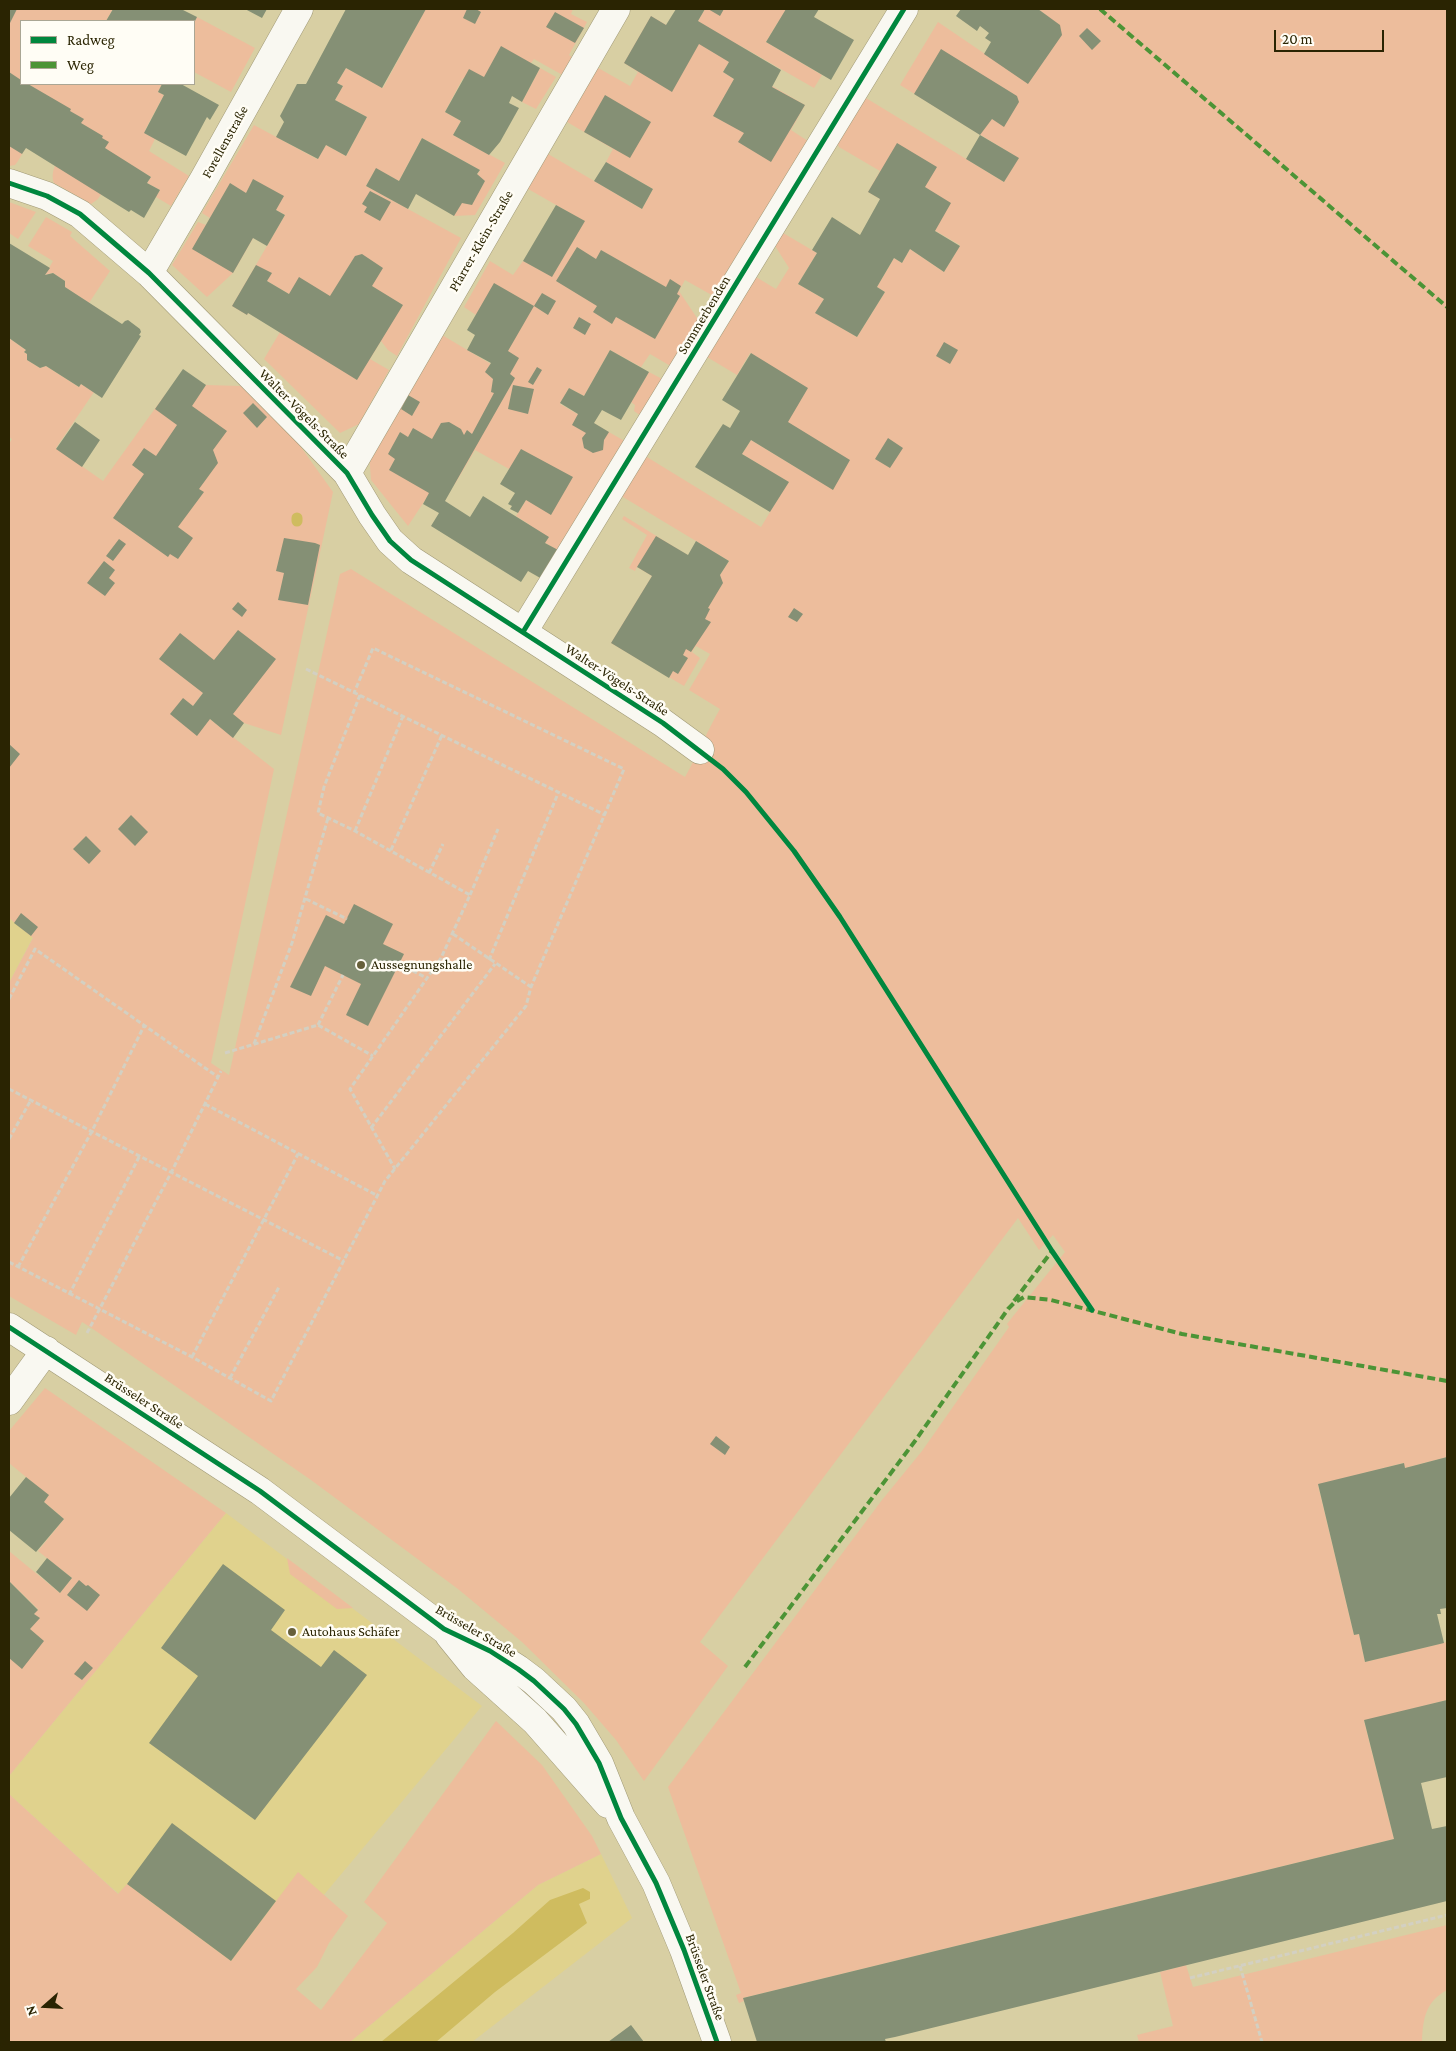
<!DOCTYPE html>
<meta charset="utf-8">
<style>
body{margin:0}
#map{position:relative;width:1456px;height:2051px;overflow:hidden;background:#d8cfa3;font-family:"Crimson Pro",serif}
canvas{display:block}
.frame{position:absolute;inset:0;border:10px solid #2a2402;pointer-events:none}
.legend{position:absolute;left:20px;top:20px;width:175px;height:65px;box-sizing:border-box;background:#fffdf5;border:1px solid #aaa694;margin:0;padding:6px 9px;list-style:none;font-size:15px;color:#2a2402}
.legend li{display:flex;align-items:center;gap:10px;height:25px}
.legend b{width:25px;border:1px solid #aaa694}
.north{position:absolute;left:20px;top:1981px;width:50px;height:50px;-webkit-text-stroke:4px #fffdf5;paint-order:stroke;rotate:251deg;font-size:14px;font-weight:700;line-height:20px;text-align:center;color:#2a2402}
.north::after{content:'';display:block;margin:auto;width:18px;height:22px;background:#2a2402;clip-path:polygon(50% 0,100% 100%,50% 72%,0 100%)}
.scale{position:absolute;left:1274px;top:30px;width:110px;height:22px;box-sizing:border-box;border:2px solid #2a2402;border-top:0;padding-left:6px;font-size:15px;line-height:18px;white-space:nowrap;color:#2a2402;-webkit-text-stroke:4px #fffdf5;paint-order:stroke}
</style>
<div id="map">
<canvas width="1456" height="2051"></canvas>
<div class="frame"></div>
<ul class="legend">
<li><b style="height:6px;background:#00873e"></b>Radweg</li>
<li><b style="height:6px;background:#4c9436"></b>Weg</li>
</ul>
<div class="north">N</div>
<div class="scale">20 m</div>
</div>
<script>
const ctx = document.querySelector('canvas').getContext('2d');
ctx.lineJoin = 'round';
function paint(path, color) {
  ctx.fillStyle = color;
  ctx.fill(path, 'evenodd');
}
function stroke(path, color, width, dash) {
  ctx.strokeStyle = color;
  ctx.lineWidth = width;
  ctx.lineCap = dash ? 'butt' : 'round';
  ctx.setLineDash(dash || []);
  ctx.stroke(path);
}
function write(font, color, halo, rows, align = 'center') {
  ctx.font = font + ' "Crimson Pro",serif';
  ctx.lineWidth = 5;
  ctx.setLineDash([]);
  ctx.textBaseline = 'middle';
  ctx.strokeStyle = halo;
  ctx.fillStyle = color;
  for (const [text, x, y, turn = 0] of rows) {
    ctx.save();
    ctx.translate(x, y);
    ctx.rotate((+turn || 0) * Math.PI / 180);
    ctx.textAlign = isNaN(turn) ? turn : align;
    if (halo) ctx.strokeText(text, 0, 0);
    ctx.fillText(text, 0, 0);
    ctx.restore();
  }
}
paint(new Path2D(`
 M9,918L33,937L9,983Z
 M226,1513L482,1706L245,1989L232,1993L103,1880L9,1794V1776Z
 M601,1854L632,1918L472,2042H350L538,1885Z`), '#e0d28d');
paint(new Path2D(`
 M9,9H113L106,21H21V84H162L158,92L164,95L145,130L165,141L164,144L155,139L149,151L189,176L171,206L156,197L160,190L147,183L151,177L123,160L98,199L91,204L54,183C48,168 65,150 73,137L54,100L18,161L15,165L9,166Z
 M424,9H573L571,14L587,22L569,55L576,60L566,77L534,59L531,63L479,86L463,78L445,112L461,121L453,135L505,163L475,215L454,216L480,170L422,138L399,181L376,169L366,186L461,238L397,356L388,350L381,341L370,359L389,370L359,424L340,433L264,359L299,300L267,281L247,315L232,306L285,215L271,207L233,273L207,297L172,265L198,222L206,225L210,218L202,213L254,125L317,159L326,145L346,156L367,117L335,100L343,86L337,83L346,68L383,88L425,10Z
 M705,9H795L785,26L778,22L766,42L822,75L814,88L739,45L723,72L734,79L741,68L805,105L791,130L811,143L717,298L685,280L679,291L701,324L674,368L650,354L641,367L610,350L584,396L569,388L560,404L628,443L561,553L527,531L530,525L516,516L536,484L475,450L455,484L441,476L408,526L371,480L369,453L437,332L506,373L508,352L476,315L464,307L490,261L513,275L523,261L552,276L584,221L523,186L543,151L642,209L653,189L606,162L613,149L562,119L593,65L630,86L638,72L624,63L651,16L699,44L698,21Z
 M1038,9H1447V1457L1405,1468L1403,1463L1318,1485L1354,1635L1359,1634L1365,1662L1447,1642V1700L1364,1721L1394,1839L743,1998L744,2001L739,2003L736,1995L741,1993L668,1787L882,1500L922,1451L1009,1327L1007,1324L1014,1315L1065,1252L1053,1235L1039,1250L1018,1218L700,1642L728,1666L644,1781L616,1740L584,1703L522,1642L458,1589L311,1480L90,1327L82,1322L76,1335L9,1296V983L33,938L9,918V444L12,439L9,437V338L26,350L24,352L27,354V360L40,368L46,366L79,387L81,384L94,392L56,448L103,481L164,396L187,412L206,385L241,386L293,436L333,492L281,735L244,723L203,693L193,706L274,769L211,1063L229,1075L340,574L351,569L685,777C698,754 707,731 720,709L689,690L710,654L696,646L692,652L700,658L684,686L611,643L652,576L637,567L635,571L629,568L647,535L622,519L624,516L720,575L729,561L618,494L642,454L761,527L788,482L742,454L751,440L807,474L781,434L758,358L750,353L737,375L702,354L751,274L776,289L789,268L772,241L778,230L817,253L798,284L824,299L816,313L857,337L885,292L877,287L894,258L902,263L910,249L944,272L960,245L868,192L880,171L839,147L837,142L861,95L1004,182L1018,158L900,85L938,22L988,56L1020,52L1046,15Z
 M197,17L255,48L231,92L194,72V23Z
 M540,68L556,77L536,109L522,102Z
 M9,202L36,212L18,239L9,233Z
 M46,217L72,232L70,236L110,271L89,303L65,287V281L53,273L45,275L53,261L28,246Z
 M649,372L666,381L644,418L634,411L635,405L631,402Z
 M45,1388L226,1513L9,1776V1658L22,1668L30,1629L39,1618L34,1614L38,1609L9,1581V1551L60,1593L72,1578L38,1551L64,1519L44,1502L48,1495L9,1463V1431Z
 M287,1558L353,1608L337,1609L290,1574Z
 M496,1721L542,1765L592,1836L601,1854L538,1885L350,2042H9V1794L118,1894L127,1884L231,1961L298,1872L348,1916L329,1943L317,1967L296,1989L321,2010L387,1923L364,1902Z
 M1447,1925V1990C1425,2002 1423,2019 1422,2042H1139L1137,2035L1173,2026L1160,1972L1186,1965L1193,1987Z`), '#edbd9c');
paint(new Path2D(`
 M583,1888L590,1892V1899L579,1904L587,1923L495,1992L436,2042H381L513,1933L550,1900Z`), '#cfbc5f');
stroke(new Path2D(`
 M297,518V521`), '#cfbc5f', 11);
paint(new Path2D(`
 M9,9H17L9,25Z
 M113,9H181L197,17L195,21H106Z
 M245,9H267L262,18Z
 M346,9H426L382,88L346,68L337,83L343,86L335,100L367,117L346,156L326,145L318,159L276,137L284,122L280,116L297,84H306Z
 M467,9H476L481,12L475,24L463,18Z
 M676,9H705L698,21L781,70L772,87L805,105L771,162L738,142L744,133L713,116L734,79L723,72L729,62L699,44L672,92L624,63L651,16L666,25Z
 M708,9H724L720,16Z
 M786,9H819L814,17L854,40L831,80L766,42Z
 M961,9H1038L1060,25L1062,35L1028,84L984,54L991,42L985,38L989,33L980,26L977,31L956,16Z
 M555,12L584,28L575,43L546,27Z
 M1087,28L1101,41L1092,50L1079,36Z
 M501,46L540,68L522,102L512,96L509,103L519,108L500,142L489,155L453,135L461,121L445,112L469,69L484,77Z
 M941,49L1017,96L1019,102L1004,127L992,119L980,135L914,94Z
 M9,72L21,80V84H28L71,109L70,111L84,119L81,123L103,136L102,138L109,142L105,148L151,177L147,183L160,190L144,218L131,210L129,212L26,148L22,154L9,146Z
 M162,84H181L219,105L210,120L207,117L186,156L144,133L164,95L158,92Z
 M605,95L651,122L630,158L584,132Z
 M980,135L1019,158L1004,182L966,159Z
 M422,138L480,170L477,174L485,181L472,205L462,203L454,216L416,194L408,209L366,186L376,168L399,181Z
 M897,143L937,167L925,187L951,203L935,231L960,246L944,272L910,249L902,263L894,258L877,287L885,292L857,337L815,313L824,299L798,284L817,253L812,250L832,217L860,235L880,199L868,192Z
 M606,162L653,189L642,209L594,181Z
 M253,179L284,196L276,210L285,215L267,246L253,238L233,273L192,249L230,183L246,193Z
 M370,191L391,202L380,221L364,212L367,207L362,204Z
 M556,205L585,221L552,277L523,261Z
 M9,243L50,268L45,275L53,273L65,281V287L122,324L125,321L128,320L140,329L141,332L139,335L141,336L102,398L81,384L79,387L46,366L40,368L27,360V354L24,352L26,350L9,338Z
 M577,247L596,259L601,250L666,287L670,279L681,286L677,294L680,296L655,339L616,317L612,324L593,312L597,306L556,281Z
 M362,254L383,268L372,286L403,305L357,380L248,313L247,315L232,306L256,265L272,273L267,281L289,294L299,277L330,296L355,256Z
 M494,283L534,306L508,351L519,358L510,374L515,378L445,501L470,517L483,496L549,537L545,543L560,551L542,579L528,571L521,582L431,526L439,513L423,504L429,493L389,470L395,459L388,454L400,432L408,437L413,428L432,439L441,423L449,422L461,429L464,435L467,430L472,434L494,393L491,392L493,379L485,372L491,363L467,350L475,335L467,330Z
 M542,293L556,301L548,315L534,306Z
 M579,317L591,324L585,335L573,328Z
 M944,342L958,350L950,364L936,356Z
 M610,350L649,372L621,420L602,410L594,423L609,432L604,440L603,450L593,453L584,448L582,438L586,433L572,425L578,414L560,403L569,388L584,396Z
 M751,353L808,388L788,422L850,460L833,490L751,440L742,454L789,482L770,512L695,467L723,424L730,428L740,411L722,400Z
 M537,367L542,370L533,385L528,382Z
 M183,369L206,385L192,406L227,431L213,450L218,463L199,489L204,492L178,527L193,538L178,559L170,554L168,557L113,518L144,474L132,465L144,448L156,456L177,425L155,409Z
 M513,385L534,389L528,414L508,409Z
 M408,395L420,402L412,416L401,409Z
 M253,403L267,417L257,428L243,413Z
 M75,422L100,440L82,467L56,449Z
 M888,438L903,448L890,468L875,459Z
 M521,449L573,477L551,515L526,500L518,513L510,509L512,506L508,504L515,493L500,484Z
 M656,536L688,555L696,541L729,561L720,575L723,583L708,608L710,609L705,619L711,622L691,652L686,649L683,655L688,658L678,674L673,671L669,678L611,643L652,576L637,567Z
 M284,538L315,543L320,545L308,605L278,600L284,573L276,571Z
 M119,539L126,544L113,561L106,556Z
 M104,561L115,570L109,578L115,583L105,596L87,583Z
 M238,602L247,610L242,617L232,609Z
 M794,608L803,614L797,622L788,617Z
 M238,630L276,659L233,714L244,723L233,738L210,719L197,736L170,714L183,698L193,706L203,693L159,659L180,633L214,660Z
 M9,744L20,754L9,768Z
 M131,815L148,832L135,846L118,829Z
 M86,836L101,851L89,864L73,849Z
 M354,904L393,924L383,944L404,954L368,1026L346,1015L361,984L325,966L311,996L290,987L326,915L344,924Z
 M21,913L38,927L31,936L14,923Z
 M716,1436L730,1447L725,1455L710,1444Z
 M1447,1457V1608L1440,1609L1441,1614H1437L1444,1643L1365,1662L1359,1634L1354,1635L1318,1484L1404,1463L1405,1468Z
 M26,1477L49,1495L44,1502L64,1519L36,1552L9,1530V1498Z
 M47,1558L72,1578L60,1593L36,1572Z
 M223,1564L285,1610L271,1630L321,1667L334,1650L367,1675L255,1820L149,1743L198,1676L161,1648Z
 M79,1580L86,1586L88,1585L100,1595L87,1611L67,1595Z
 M9,1581L38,1610L34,1614L40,1618L30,1629L44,1641L22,1669L9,1658Z
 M85,1661L93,1668L82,1680L74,1674Z
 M1447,1700V1777L1421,1783L1432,1829L1447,1826V1901L895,2037L885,2039L886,2042H757L743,1998L1394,1839L1364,1720Z
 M172,1823L276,1901L231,1961L127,1884Z
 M631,2025L644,2042H608Z`), '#859075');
const minor = new Path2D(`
 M9,183L47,196L80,214L149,273L347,473L372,515L390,541L411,560L663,723L700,750
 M149,273L204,179L299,9
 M347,473L616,9
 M523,632L904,9
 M9,1327L260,1491L444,1629L490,1651L518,1669L534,1681L564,1709L576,1724L599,1763L621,1818L656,1883L684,1950L717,2042
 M9,1401L46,1350
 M449,1635L475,1667L535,1721L608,1804`);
stroke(minor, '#a09976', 29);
stroke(new Path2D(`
 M306,669L605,815
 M360,695L324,787L318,813L355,831L470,895L441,958L350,1089L395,1169
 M355,831L403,716
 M391,850L442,735
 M429,873L443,844
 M470,895L498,829
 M306,899L347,919
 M453,934L531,987
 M489,960L559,791
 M399,964L427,978
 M9,999L35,949L218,1077
 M318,1025L343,975
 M254,1044L292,943L328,818
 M225,1053L318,1025L373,1056
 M9,1089L344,1261
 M205,1104L378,1196
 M371,1128L495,964
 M9,1139L31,1100
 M9,1262L192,1357L271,1401L385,1181L526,1006L531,987L624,769L373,648L354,693
 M18,1267L92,1131L144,1026
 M69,1295L140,1155
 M87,1333L172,1171L221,1071
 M192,1357L298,1154
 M230,1378L279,1287
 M1240,1966L1262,2042
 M1190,1978L1447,1915`), '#d3d0c2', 3, [5, 2.5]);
stroke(minor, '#f9f8f1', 28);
stroke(new Path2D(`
 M1100,9L1447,307
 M1014,1301L1052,1251
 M745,1667L915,1441L1008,1309L1014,1303L1024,1297L1051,1300L1182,1334L1447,1381`), '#4c9436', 4, [8, 4]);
stroke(new Path2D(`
 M9,183L47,196L80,214L149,273L347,473L372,515L390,541L411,560L663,723L723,769L746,792L794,851L840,917L1052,1251L1092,1310
 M523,632L904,9
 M9,1327L260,1491L444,1629L490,1651L518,1669L534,1681L564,1709L576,1724L599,1763L621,1818L656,1883L684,1950L717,2042`), '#00873e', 5);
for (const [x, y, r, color] of [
 [361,965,5,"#67603a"],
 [292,1632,5,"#67603a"]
]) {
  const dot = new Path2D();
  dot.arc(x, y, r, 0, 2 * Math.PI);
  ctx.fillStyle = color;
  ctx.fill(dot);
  stroke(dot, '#fffdf5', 2);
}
write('14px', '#2a2402', '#fffdf5', [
 ["Forellenstraße",225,142,-61],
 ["Pfarrer-Klein-Straße",481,241,-60],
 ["Sommerbenden",704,315,-59],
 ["Walter-Vögels-Straße",304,414,45],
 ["Walter-Vögels-Straße",617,680,33],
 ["Brüsseler Straße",144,1401,33],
 ["Brüsseler Straße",476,1631,30],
 ["Brüsseler Straße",705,1977,70]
]);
write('14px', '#2a2402', '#fffdf5', [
 ["Aussegnungshalle",371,965],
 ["Autohaus Schäfer",302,1632]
], 'left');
</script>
